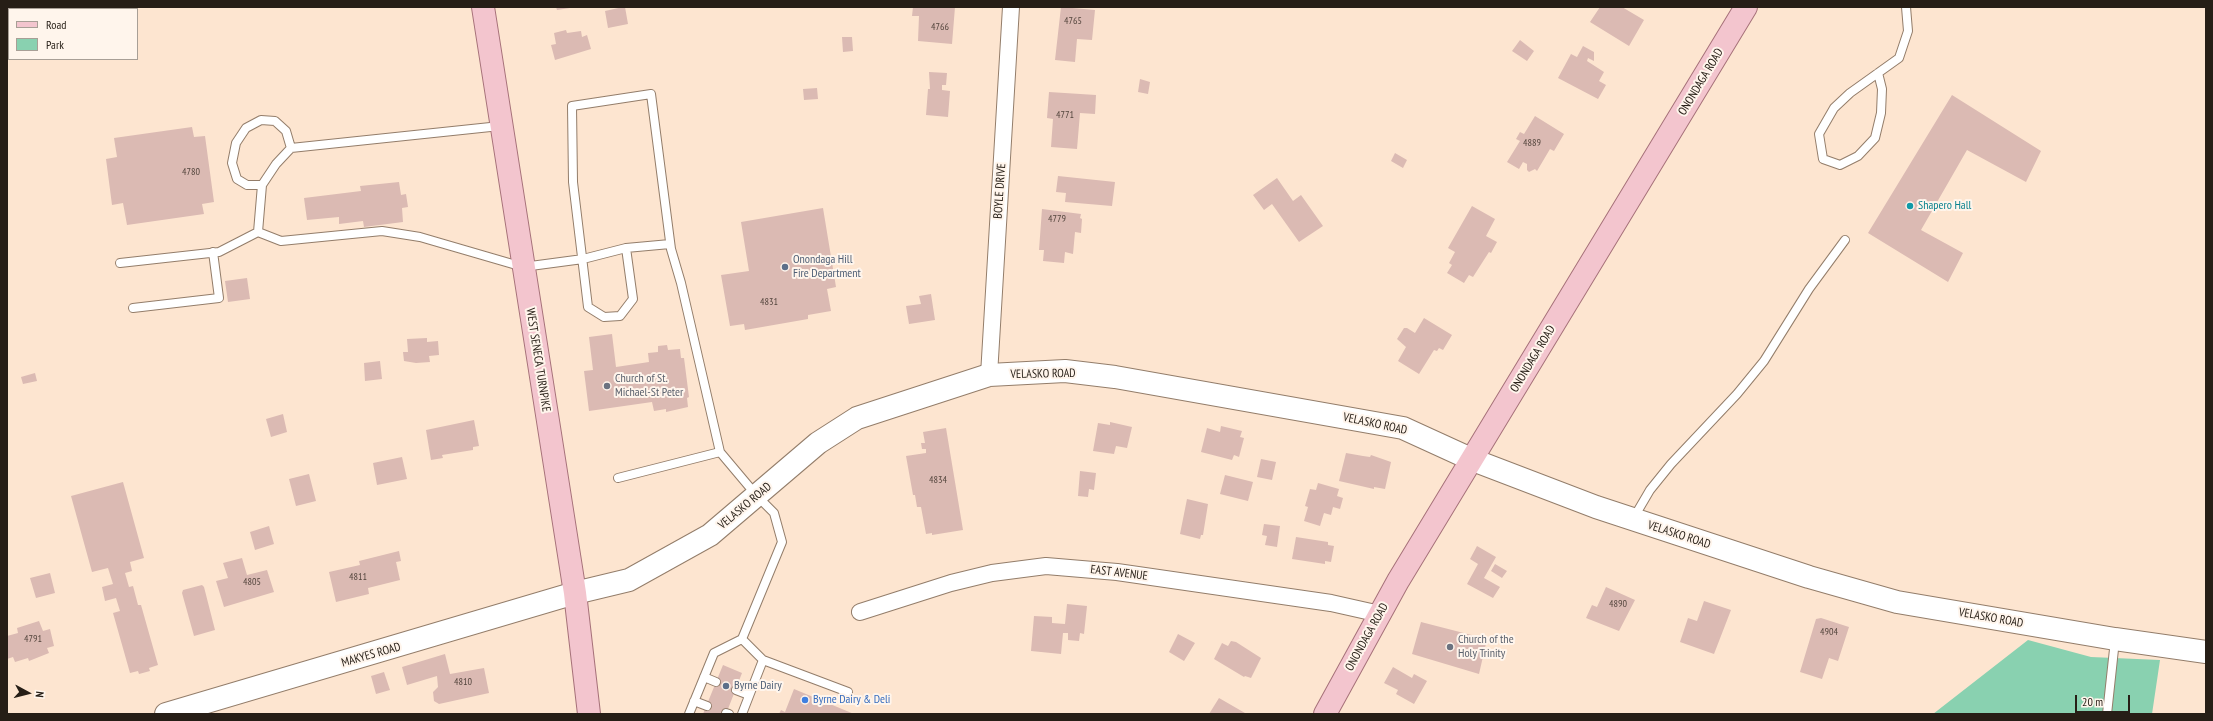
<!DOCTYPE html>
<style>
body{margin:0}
#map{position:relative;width:2213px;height:721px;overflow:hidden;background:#fde5d0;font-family:"PT Sans Narrow",sans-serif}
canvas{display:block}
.frame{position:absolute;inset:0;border:8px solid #261e16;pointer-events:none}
.legend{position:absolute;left:8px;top:8px;width:130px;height:52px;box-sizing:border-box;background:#fff5ec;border:1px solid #a89f96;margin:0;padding:5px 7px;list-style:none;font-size:12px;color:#261e16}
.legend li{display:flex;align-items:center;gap:8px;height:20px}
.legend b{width:20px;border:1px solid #a89f96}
.north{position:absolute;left:8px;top:673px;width:40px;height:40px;-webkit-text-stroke:3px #fff5ec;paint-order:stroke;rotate:97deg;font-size:11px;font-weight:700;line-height:16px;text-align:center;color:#261e16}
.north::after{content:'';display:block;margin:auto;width:14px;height:18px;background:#261e16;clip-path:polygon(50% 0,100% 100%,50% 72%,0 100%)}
.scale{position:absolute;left:2075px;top:695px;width:55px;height:18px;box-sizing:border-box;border:2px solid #261e16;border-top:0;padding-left:5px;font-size:12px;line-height:14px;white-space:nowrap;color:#261e16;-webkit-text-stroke:3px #fff5ec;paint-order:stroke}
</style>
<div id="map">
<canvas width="2213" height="721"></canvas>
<div class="frame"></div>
<ul class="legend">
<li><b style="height:5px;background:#f3c5ce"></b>Road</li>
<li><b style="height:11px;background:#89d1b0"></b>Park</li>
</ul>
<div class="north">N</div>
<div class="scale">20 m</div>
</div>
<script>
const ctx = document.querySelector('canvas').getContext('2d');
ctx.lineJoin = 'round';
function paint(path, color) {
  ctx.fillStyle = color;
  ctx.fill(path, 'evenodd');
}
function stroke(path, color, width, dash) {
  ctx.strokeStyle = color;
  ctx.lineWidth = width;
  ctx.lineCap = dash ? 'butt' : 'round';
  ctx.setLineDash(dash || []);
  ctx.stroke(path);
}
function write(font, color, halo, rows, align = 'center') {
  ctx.font = font + ' "PT Sans Narrow",sans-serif';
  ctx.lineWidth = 4;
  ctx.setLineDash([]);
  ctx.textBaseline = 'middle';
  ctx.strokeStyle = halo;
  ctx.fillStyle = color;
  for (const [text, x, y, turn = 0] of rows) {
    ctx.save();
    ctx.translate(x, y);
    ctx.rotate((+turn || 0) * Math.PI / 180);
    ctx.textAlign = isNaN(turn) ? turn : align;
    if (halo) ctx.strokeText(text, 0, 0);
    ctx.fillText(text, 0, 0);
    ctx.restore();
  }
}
paint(new Path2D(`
 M2028,640L2091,657L2160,660L2152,714H1933Z`), '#89d1b0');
paint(new Path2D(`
 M44,7H77L76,9H45Z
 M556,7H570V8L557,10Z
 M623,7H625L628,24L608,28L605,11Z
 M913,7H955L952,44L918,41L919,16H912Z
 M1061,7L1095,10L1092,40L1077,39L1075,62L1055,60Z
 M1600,7H1622L1644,20L1629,46L1590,22Z
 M566,30L567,33L581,31L582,37L587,35L591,49L555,60L551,45L556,44L554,33Z
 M842,37H852L853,51L843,52Z
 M1520,40L1534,51L1527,61L1512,51Z
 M1583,46L1594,52V61L1588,58L1587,61L1604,72L1599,81L1606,85L1598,99L1558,78L1571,54L1577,57Z
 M929,72L947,73L946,85H942V90L950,91L948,117L926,115L928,89H930Z
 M1140,79L1150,82L1148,94L1138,92Z
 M817,88L818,99L804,100L803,89Z
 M1049,92L1096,95L1095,114L1080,113L1077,149L1051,147L1053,119L1047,118Z
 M1952,95L2041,151L2026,182L1967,150L1921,230L1963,253L1948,282L1868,233Z
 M1535,116L1564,134L1554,151L1550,149L1537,171L1535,169L1529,172L1527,170V164L1523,162L1519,169L1507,162L1520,141L1516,139L1520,132L1524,134Z
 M192,127L194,137L205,136L214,202L202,204L204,214L127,225L123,203L112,205L106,159L117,157L114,138Z
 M1395,153L1407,160L1403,168L1391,161Z
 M1058,176L1115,182L1112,206L1065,202L1066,193L1056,192Z
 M1277,178L1293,201L1301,195L1323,226L1299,242L1272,204L1264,210L1253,195Z
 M399,182L401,195L406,194L408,207L402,208L403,222L364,227L363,221L339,224V217L307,220L304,198L361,191L360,186Z
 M1472,206L1495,219L1486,236L1497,242L1491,253L1489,252L1473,277L1469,275L1464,283L1447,273L1452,265L1449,263L1455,252L1448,248Z
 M823,208L836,287L827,289L831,311L808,315V319L745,330L744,324L730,326L721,275L749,271L741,222Z
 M1042,209L1081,214L1080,218L1082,219L1081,233L1075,232L1073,254L1065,252L1064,263L1043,261L1044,250H1039Z
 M247,278L250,299L228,302L225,281Z
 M931,294L935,320L909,324L906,306L921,304L919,296Z
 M1424,318L1452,335L1443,350L1439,348L1437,351L1434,350L1419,374L1398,361L1406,347L1397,339L1404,328H1407L1415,333Z
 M612,334L616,367L649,362L648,353L658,352V346L667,345L668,350L680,349L681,358H684L689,397L687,398L688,407L666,412V409L654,411L652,402L589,411L584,371L593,370L589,337Z
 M427,338V342L438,341L439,355L429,356L430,362L416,363L404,361L403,352H408L407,339Z
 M380,361L382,379L365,381L364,363Z
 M35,373L37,381L23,384L21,377Z
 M283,414L287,432L271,437L266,419Z
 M474,420L479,446L473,447V450L442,455L443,458L431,460L426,430Z
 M1110,422L1132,427L1127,448L1116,446L1114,454L1093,451L1098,423L1110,425Z
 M1221,426L1242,431L1240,437L1244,438L1239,457L1234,455L1232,460L1201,452L1207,428L1220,432Z
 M946,428L963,530L932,535V533L926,534L921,507H917L915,495H913L906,456L926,453V449H922L921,443H925L923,432Z
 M1346,453L1363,456L1370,457L1371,455L1391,462L1385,489L1374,487V489L1339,481Z
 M402,457L407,479L377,485L373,463Z
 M1261,459L1276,462L1272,480L1257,477Z
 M1080,471L1096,473L1094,490L1089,489L1088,497L1078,496Z
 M309,474L316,501L296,506L289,479Z
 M1225,475L1253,482L1248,501L1220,494Z
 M123,482L144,558L130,562L132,571L125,573L129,587L133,586L138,605H141L158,665L149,668L150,671L139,674L138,671L130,673L113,613L120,611L116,598L105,601L102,587L113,584L108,568L92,572L71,496Z
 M1318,483L1339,489L1337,496L1343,498L1340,509L1333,507L1331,515L1324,513L1320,526L1304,521L1308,507L1305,506L1310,489L1316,490Z
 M1187,499L1208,504L1203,535H1201L1200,539L1180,534Z
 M1264,524L1280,526L1277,547L1265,545L1267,536L1262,535Z
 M269,526L274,544L255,550L250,532Z
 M1296,537L1328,542V545L1334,546L1331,562L1325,561V564L1292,559Z
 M1477,546L1496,557L1484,578L1500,587L1493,598L1467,584L1478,564L1470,559Z
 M399,551L401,561L396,562L400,580L368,588L369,594L336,602L329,572L360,565L359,561Z
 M242,558L247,575L267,570L274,592L224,607L216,581L228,578L223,563Z
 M1495,564L1507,571L1502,578L1491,571Z
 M50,573L55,593L36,598L30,578Z
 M202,585L204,587L215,630L194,636L182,593L183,590Z
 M1606,587L1635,600L1619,631L1586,618L1592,605L1597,607Z
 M1704,601L1731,610L1714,654L1680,642L1688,618L1697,621Z
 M1067,604L1087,606L1084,634L1080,633L1079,641L1068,640V633H1063L1061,654L1031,651L1034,616L1052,617V623L1065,624Z
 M1821,618L1849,627L1838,661L1829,658L1822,679L1800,672L1816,619Z
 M39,621L43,631L50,629L54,646L47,648L49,653L29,661L28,658L15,662L13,657L7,659V636L18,633L17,628Z
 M1421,622L1487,639L1479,674L1412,654Z
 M1178,634L1195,643L1184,661L1169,652Z
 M1231,641L1236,642L1261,658L1251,678L1245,676L1244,677L1214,659L1222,643L1228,646Z
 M445,654L450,674L484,668L489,693L439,704L434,701L433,692L438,687L437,676L407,685L402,667Z
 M723,665L742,673L726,714H703Z
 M1393,667L1412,678L1414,674L1427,681L1414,704L1396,694L1398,690L1384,683Z
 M384,672L390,690L376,694L371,676Z
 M794,689L854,714H779L781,710L785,712Z
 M1219,698L1245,713L1244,714H1209Z`), '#dbbab3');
const lane = new Path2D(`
 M1878,73L1882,89L1881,113L1875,138L1858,156L1840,165L1823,159L1819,134L1834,108L1850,93L1899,58L1908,31L1906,7
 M262,185H247L237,179L232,163L236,143L246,128L261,120L275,121L286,131L291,148
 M258,232L281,241L382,231L420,237L523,267L583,259L626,248L670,244
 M626,248L633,299L620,316L604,317L588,307L573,182L572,106L651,94L671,249L681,283L720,452L757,496L774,513L782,542L742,639L714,653L689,714
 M120,263L219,252L258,232L262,185L276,164L291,148L500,126
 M133,308L219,298L213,252
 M618,478L720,452
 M1633,519L1650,490L1671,464L1737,394L1764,361L1809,289L1845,240
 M742,639L763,660L848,692
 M704,677L716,682
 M736,690L749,695
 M694,701L707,706
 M726,713L729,714
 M742,714L763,660
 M2107,714L2115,640`);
const street = new Path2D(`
 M989,375L1011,7
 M860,612L951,583L992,573L1046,566L1117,572L1331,603L1380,614`);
const secondary = new Path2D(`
 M166,714L575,593L629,580L710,535L818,443L857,418L989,375L1065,371L1115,377L1403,428L1473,460L1596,507L1809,577L1897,602L2115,639L2206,652`);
const primary = new Path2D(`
 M483,7L575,593L589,714
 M1325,714L1398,581L1746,7`);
stroke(lane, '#937d6a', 10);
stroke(street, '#937d6a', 18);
stroke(secondary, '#937d6a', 24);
stroke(primary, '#a67179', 24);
stroke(lane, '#fff', 8);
stroke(street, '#fff', 16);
stroke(secondary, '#fff', 22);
stroke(primary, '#f3c5ce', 22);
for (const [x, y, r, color] of [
 [1910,206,4,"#0f9aa8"],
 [785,267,4,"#5c6f8a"],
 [607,386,4,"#6b7280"],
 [1450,647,4,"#6b7280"],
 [726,686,4,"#5c6f8a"],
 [805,700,4,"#3f7fe0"]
]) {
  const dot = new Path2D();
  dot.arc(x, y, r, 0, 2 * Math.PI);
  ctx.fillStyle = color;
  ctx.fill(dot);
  stroke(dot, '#fff5ec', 1.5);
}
write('10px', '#53453d', null, [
 ["4765",1073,21],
 ["4766",940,27],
 ["4771",1065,115],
 ["4889",1532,143],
 ["4780",191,172],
 ["4779",1057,219],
 ["4831",769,302],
 ["4834",938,480],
 ["4811",358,577],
 ["4805",252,582],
 ["4890",1618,604],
 ["4904",1829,632],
 ["4791",33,639],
 ["4810",463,682]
]);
write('12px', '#261e16', '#fff5ec', [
 ["ONONDAGA ROAD",1701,82,-59],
 ["BOYLE DRIVE",1000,191,-86],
 ["ONONDAGA ROAD",1533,359,-59],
 ["WEST SENECA TURNPIKE",538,360,81],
 ["VELASKO ROAD",1043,374,-1],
 ["VELASKO ROAD",1375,424,12],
 ["VELASKO ROAD",745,506,-40],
 ["VELASKO ROAD",1679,535,18],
 ["EAST AVENUE",1119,573,7],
 ["VELASKO ROAD",1991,618,10],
 ["ONONDAGA ROAD",1367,637,-61],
 ["MAKYES ROAD",371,655,-16]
]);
write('12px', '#0d838f', '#fff5ec', [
 ["Shapero Hall",1918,206]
], 'left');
write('12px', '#4e5e75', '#fff5ec', [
 ["Onondaga Hill",793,260],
 ["Fire Department",793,274],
 ["Byrne Dairy",734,686]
], 'left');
write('12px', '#5b616d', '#fff5ec', [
 ["Church of St.",615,379],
 ["Michael-St Peter",615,393],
 ["Church of the",1458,640],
 ["Holy Trinity",1458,654]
], 'left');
write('12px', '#366cbe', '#fff5ec', [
 ["Byrne Dairy & Deli",813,700]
], 'left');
</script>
